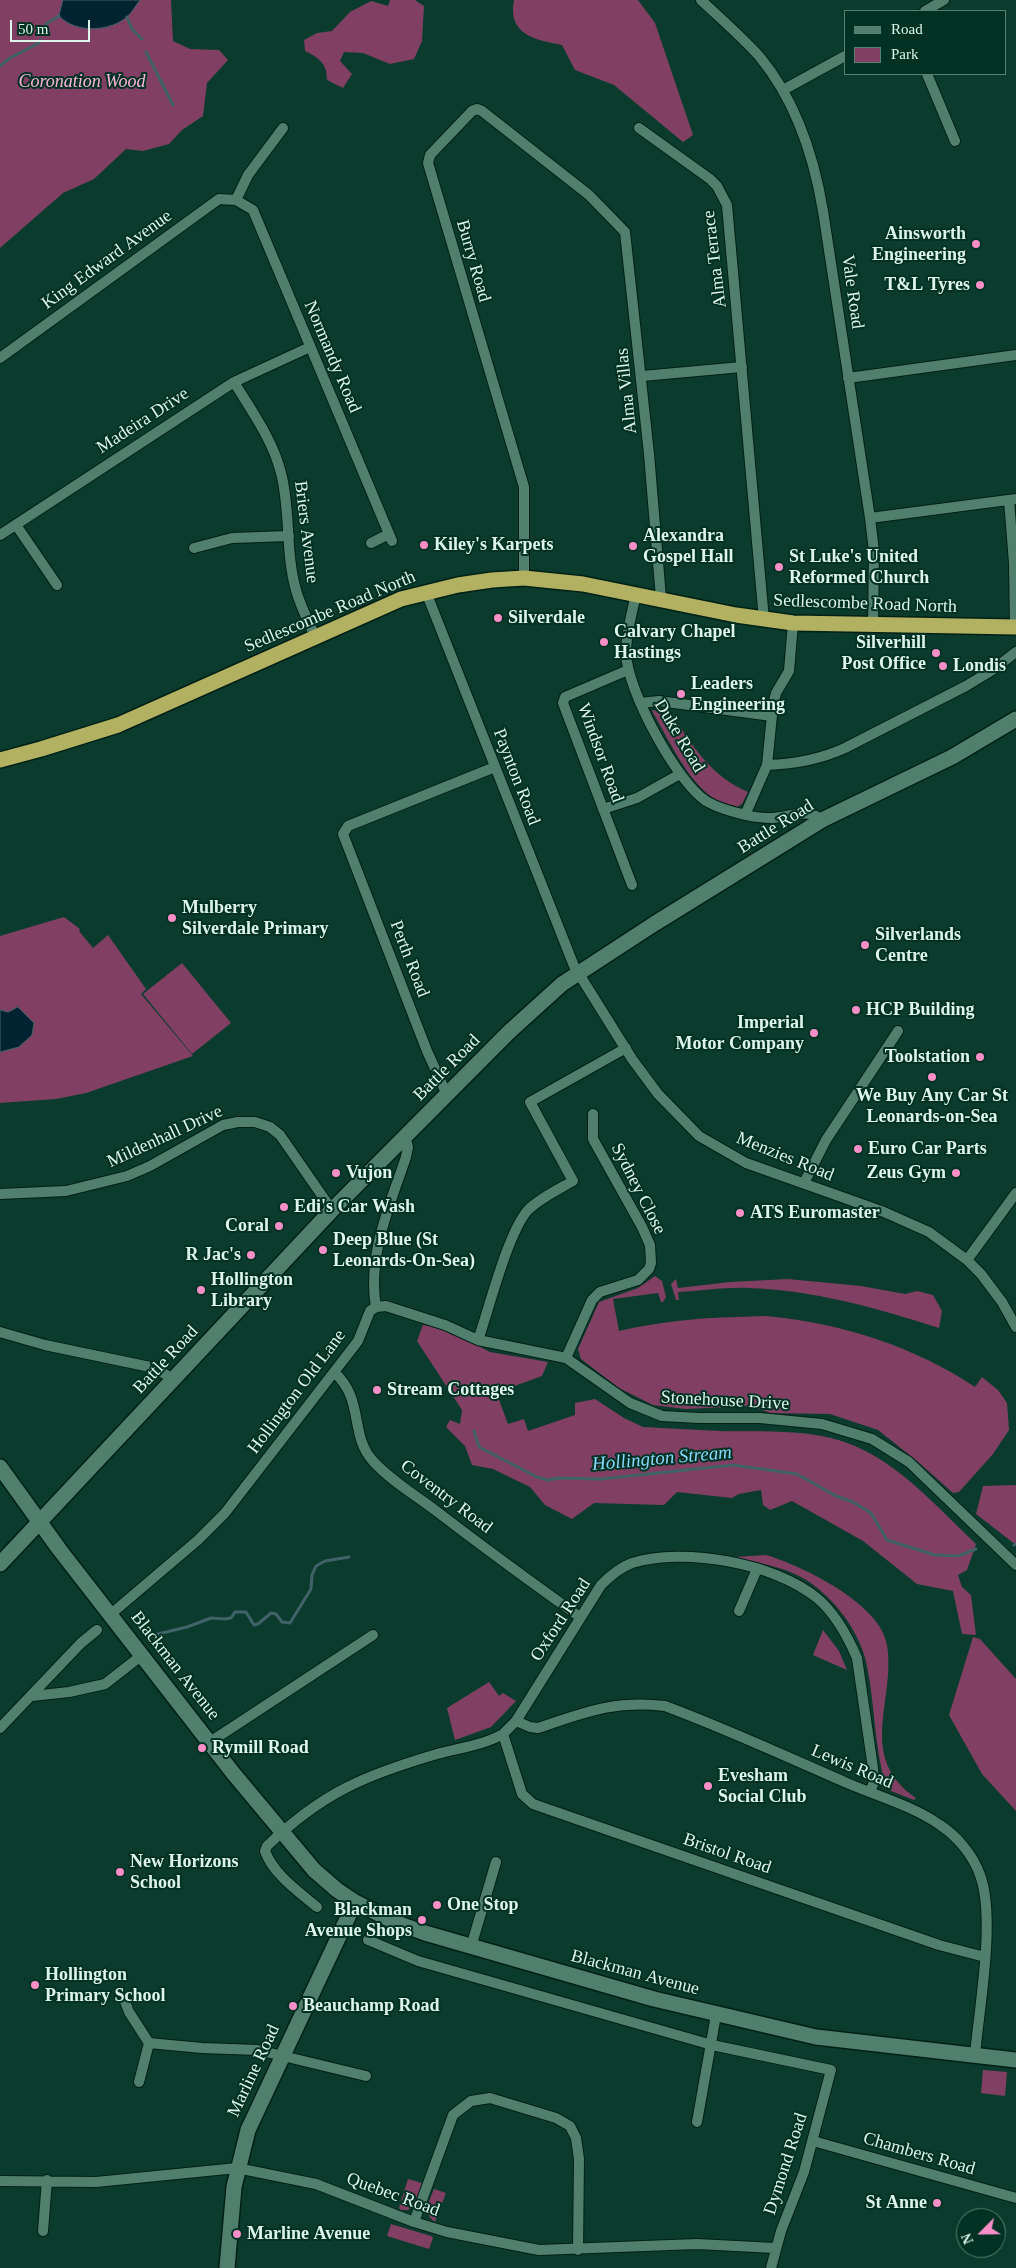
<!DOCTYPE html>
<style>
body{margin:0}
#map{position:relative;width:1016px;height:2268px;overflow:hidden;background:#0a3b2c;font-family:"Times New Roman",serif}
canvas{display:block}
.legend{position:absolute;left:844px;top:10px;width:162px;height:65px;box-sizing:border-box;background:#003122;border:1px solid #587f72;margin:0;padding:6px 9px;list-style:none;font-size:15px;color:#ddf5eb}
.legend li{display:flex;align-items:center;gap:10px;height:25px}
.legend b{width:25px;border:1px solid #587f72}
.north{position:absolute;left:956px;top:2208px;width:50px;height:50px;box-sizing:border-box;background:#003122;border:1px solid #587f72;border-radius:50%;rotate:247deg;font-size:14px;font-weight:700;line-height:20px;text-align:center;color:#ddf5eb}
.north::after{content:'';display:block;margin:auto;width:18px;height:22px;background:#fa8fc8;clip-path:polygon(50% 0,100% 100%,50% 72%,0 100%)}
.scale{position:absolute;left:10px;top:20px;width:80px;height:22px;box-sizing:border-box;border:2px solid #ddf5eb;border-top:0;padding-left:6px;font-size:15px;line-height:18px;white-space:nowrap;color:#ddf5eb;-webkit-text-stroke:4px #003122;paint-order:stroke}
</style>
<div id="map">
<canvas width="1016" height="2268"></canvas>
<ul class="legend">
<li><b style="height:6px;background:#517f6d"></b>Road</li>
<li><b style="height:14px;background:#814063"></b>Park</li>
</ul>
<div class="north">N</div>
<div class="scale">50 m</div>
</div>
<script>
const ctx = document.querySelector('canvas').getContext('2d');
ctx.lineJoin = 'round';
function paint(path, color) {
  ctx.fillStyle = color;
  ctx.fill(path, 'evenodd');
}
function stroke(path, color, width, dash) {
  ctx.strokeStyle = color;
  ctx.lineWidth = width;
  ctx.lineCap = dash ? 'butt' : 'round';
  ctx.setLineDash(dash || []);
  ctx.stroke(path);
}
function write(font, color, halo, rows, align = 'center') {
  ctx.font = font + ' "Times New Roman",serif';
  ctx.lineWidth = 4;
  ctx.setLineDash([]);
  ctx.textBaseline = 'middle';
  ctx.strokeStyle = halo;
  ctx.fillStyle = color;
  for (const [text, x, y, turn = 0] of rows) {
    ctx.save();
    ctx.translate(x, y);
    ctx.rotate((+turn || 0) * Math.PI / 180);
    ctx.textAlign = isNaN(turn) ? turn : align;
    if (halo) ctx.strokeText(text, 0, 0);
    ctx.fillText(text, 0, 0);
    ctx.restore();
  }
}
paint(new Path2D(`
 M0,0H171L173,41L190,49L219,50L228,60L207,83L203,116L182,130L169,144L143,151L126,149L94,179L63,193L0,248Z
 M390,0H415L424,6L422,41L414,59L390,64L363,53L344,52L340,61L352,74L343,88L327,80C327,63 319,58 305,51L304,40L317,33L332,31L350,12L371,1L388,6Z
 M514,0H638L655,23L693,135L683,142L614,85L575,70L562,45C536,40 507,35 514,0Z
 M653,710L672,714C693,747 711,776 748,792L742,804L737,807C730,804 721,803 715,799C688,783 668,738 652,711Z
 M64,917L80,929L79,931L93,948L108,935L146,989L141,994L193,1056L86,1093L56,1099L0,1103V936Z
 M182,963L231,1023L192,1054L143,994Z
 M655,1276L662,1281L666,1297L663,1302H661L658,1293L613,1299L619,1331C658,1322 696,1318 737,1317C749,1317 762,1315 775,1317C844,1324 917,1348 975,1387L982,1377L998,1390L1007,1403L1009,1430L993,1454L959,1492L953,1493L917,1461L878,1430L830,1414L770,1413L752,1406L685,1409L653,1405L619,1388L581,1359L578,1349L599,1302L638,1288Z
 M676,1279L678,1288L730,1282L788,1279L861,1286L905,1294L917,1291L933,1295L942,1311L939,1328C876,1308 814,1290 748,1288C725,1287 701,1291 678,1292L679,1300H676L671,1284Z
 M423,1325L440,1327L490,1352L548,1362L542,1376L509,1388L498,1397L508,1424L524,1419L528,1431L575,1415V1403L595,1399L624,1418L643,1427C668,1428 694,1430 719,1431C763,1432 814,1428 855,1446C903,1467 939,1509 976,1544L967,1570L958,1575L962,1587L971,1595L976,1635L962,1634L953,1591L917,1584L863,1541L792,1501L770,1510L763,1505L761,1490L739,1494L732,1498L677,1492L664,1505L594,1503L572,1519L545,1505L530,1487L493,1469L472,1465L465,1446L446,1427L450,1420L460,1424L462,1410L417,1341Z
 M1016,1485V1545L976,1514L983,1486Z
 M766,1555C803,1566 881,1604 887,1645C896,1701 856,1757 916,1798L914,1800L891,1791L886,1786C874,1747 875,1705 867,1666C861,1632 831,1593 801,1577C781,1566 757,1563 735,1557Z
 M823,1630L839,1651L847,1670L813,1655Z
 M973,1637L980,1639L1016,1679V1811L982,1774L949,1715Z
 M489,1682L499,1696L503,1693L516,1701L491,1727L455,1740L447,1708Z
 M983,2070L1007,2072L1005,2096L981,2093Z
 M408,2179L422,2183L415,2203L408,2210H401L399,2208Z
 M434,2189L446,2193L435,2222C422,2213 429,2202 434,2189Z
 M391,2224L431,2236L433,2238L429,2249L387,2236Z`), '#814063');
const water = new Path2D(`
 M63,0H140C136,5 133,11 128,16C111,32 76,34 59,16Z
 M18,1007L34,1023L32,1035L19,1047L0,1052V1010L8,1012Z`);
paint(water, '#002331');
stroke(water, '#426269', 1);
stroke(new Path2D(`
 M127,17L132,29L142,39
 M42,34L46,24L59,16
 M146,52L173,105
 M0,66L10,58L39,43L40,40
 M474,1431L479,1447L537,1477L548,1480L559,1478L601,1479L733,1465L797,1474L836,1496L853,1502L871,1513L887,1540L935,1555L958,1556L976,1549
 M1014,1545L1016,1544
 M154,1635L187,1627L211,1618L225,1619L231,1618L235,1612H246L254,1625L258,1624L271,1613L276,1614L282,1622L290,1623L311,1589L312,1575L316,1566L325,1561L349,1557`), '#426269', 3);
const street = new Path2D(`
 M701,0C720,18 741,36 759,56C795,99 814,157 823,211L870,518L874,551L873,626
 M925,11L944,0
 M927,74L955,141
 M783,90L845,56
 M639,128L710,179L717,186L727,205L764,620
 M236,200L253,210L392,541
 M236,200L248,175L283,128
 M0,358L219,199L236,200
 M642,376L742,367
 M848,378L1016,355
 M234,382C251,410 273,440 281,473C291,511 285,552 296,590C300,605 308,621 315,636
 M1009,500L1014,563L1015,627
 M870,518L1016,499
 M16,525L57,585
 M0,535L234,382L310,347
 M371,543L389,534
 M194,548L232,538L289,536
 M524,578V487L428,163L430,155L472,111L477,109L482,111L589,195L625,232L649,454L661,598
 M426,592L574,966L632,1059L658,1094L699,1136L746,1163L884,1212L929,1232L967,1260L981,1274L1002,1302L1016,1327
 M636,594C632,613 626,633 626,653C627,690 676,781 706,801C718,808 732,812 746,815C754,817 763,818 772,818C790,817 808,807 822,820
 M628,670L565,697L563,703L632,885
 M640,703L659,701L772,716
 M767,765C795,764 819,760 845,748L966,686L994,669L1016,652
 M603,809L637,798L680,774
 M745,815L767,765L773,705L776,693L789,671L793,623
 M447,1095L427,1051L343,834L348,826L495,767
 M804,1183L826,1140L898,1031
 M0,1194L66,1191L127,1176L150,1166L223,1125L238,1122H255L270,1127L280,1135L332,1210
 M967,1260L1016,1193
 M376,1307L386,1306L445,1325L478,1340L566,1358L630,1403L662,1416L699,1418H760L822,1424L872,1439L909,1462L1016,1565
 M376,1307C367,1255 390,1205 406,1157L408,1147L405,1136
 M0,1332L45,1345L155,1368L173,1379
 M478,1340C489,1309 508,1232 528,1210C540,1198 559,1189 573,1181L530,1102L626,1048
 M566,1358L592,1300L600,1292L638,1280L649,1269L651,1263L650,1245L642,1227L593,1139V1114
 M334,1372C365,1400 349,1435 373,1461C390,1480 415,1495 435,1510C483,1547 531,1582 580,1617
 M739,1611L757,1569
 M111,1614L198,1540L225,1513L358,1341L370,1311L376,1307
 M32,1696L69,1692L105,1684L142,1655
 M516,1721L530,1727L538,1728C586,1712 614,1700 665,1706C727,1729 787,1757 847,1783C877,1796 913,1806 940,1825C957,1836 973,1855 980,1875C996,1918 979,2008 975,2055
 M0,1728L81,1643L97,1630
 M503,1734L522,1794L533,1804L939,1945L985,1957
 M210,1742L373,1635
 M317,1907C299,1892 273,1874 265,1851L267,1846C322,1793 365,1775 437,1754C459,1748 484,1745 503,1734L516,1721L601,1585C610,1576 619,1568 632,1563C684,1547 775,1563 817,1598C835,1613 848,1637 857,1658L873,1768L874,1782L870,1792
 M368,1940L418,1961L712,2045L831,2070L804,2172L781,2231L771,2268
 M471,1947L496,1862
 M124,1999L129,2012L149,2043
 M139,2082L149,2043L202,2048L258,2050L366,2076
 M697,2122L716,2015
 M813,2141L1016,2198
 M0,2181L96,2182L237,2168L316,2184L414,2222L447,2232L539,2250L697,2244L775,2248
 M414,2222L453,2115L471,2101L490,2098L556,2118L570,2126L576,2138L579,2159L578,2250
 M43,2231L47,2180`);
const secondary = new Path2D(`
 M0,1467L59,1549L233,1773L314,1870L337,1890L355,1902L397,1923L425,1933L654,1999L816,2037L1016,2060
 M0,1564L332,1210L509,1032L562,984L654,924L822,820L952,757L1016,719
 M227,2268L234,2187L248,2130L355,1902`);
const highway = new Path2D(`
 M0,760L41,749L118,725L401,599L458,585L492,580L524,578L583,584L736,615L793,623L1016,627`);
stroke(street, '#002015', 12);
stroke(secondary, '#002015', 18);
stroke(highway, '#002015', 18);
stroke(street, '#517f6d', 10);
stroke(secondary, '#517f6d', 15);
stroke(highway, '#b2b162', 15);
for (const [x, y, r, color] of [
 [976,244,5,"#fa8fc8"],
 [980,285,5,"#fa8fc8"],
 [424,545,5,"#fa8fc8"],
 [633,546,5,"#fa8fc8"],
 [779,567,5,"#fa8fc8"],
 [498,618,5,"#fa8fc8"],
 [604,642,5,"#fa8fc8"],
 [936,653,5,"#fa8fc8"],
 [943,666,5,"#fa8fc8"],
 [681,694,5,"#fa8fc8"],
 [172,918,5,"#fa8fc8"],
 [865,945,5,"#fa8fc8"],
 [856,1010,5,"#fa8fc8"],
 [814,1033,5,"#fa8fc8"],
 [980,1057,5,"#fa8fc8"],
 [932,1077,5,"#fa8fc8"],
 [858,1149,5,"#fa8fc8"],
 [336,1173,5,"#fa8fc8"],
 [956,1173,5,"#fa8fc8"],
 [284,1207,5,"#fa8fc8"],
 [740,1213,5,"#fa8fc8"],
 [279,1226,5,"#fa8fc8"],
 [323,1250,5,"#fa8fc8"],
 [251,1255,5,"#fa8fc8"],
 [201,1290,5,"#fa8fc8"],
 [377,1390,5,"#fa8fc8"],
 [202,1748,5,"#fa8fc8"],
 [708,1786,5,"#fa8fc8"],
 [120,1872,5,"#fa8fc8"],
 [437,1905,5,"#fa8fc8"],
 [422,1920,5,"#fa8fc8"],
 [35,1985,5,"#fa8fc8"],
 [293,2006,5,"#fa8fc8"],
 [937,2203,5,"#fa8fc8"],
 [237,2234,5,"#fa8fc8"]
]) {
  const dot = new Path2D();
  dot.arc(x, y, r, 0, 2 * Math.PI);
  ctx.fillStyle = color;
  ctx.fill(dot);
  stroke(dot, '#003122', 2);
}
write('italic 18px', '#fcb6d9', '#003122', [
 ["Coronation Wood",82,82]
]);
write('bold 18px', '#ddf5eb', '#003122', [
 ["Ainsworth",966,234,"right"],
 ["Engineering",966,255,"right"],
 ["T&L Tyres",970,285,"right"],
 ["Alexandra",643,536],
 ["Gospel Hall",643,557],
 ["Kiley's Karpets",434,545],
 ["St Luke's United",789,557],
 ["Reformed Church",789,578],
 ["Silverdale",508,618],
 ["Calvary Chapel",614,632],
 ["Hastings",614,653],
 ["Silverhill",926,643,"right"],
 ["Post Office",926,664,"right"],
 ["Londis",953,666],
 ["Leaders",691,684],
 ["Engineering",691,705],
 ["Mulberry",182,908],
 ["Silverdale Primary",182,929],
 ["Silverlands",875,935],
 ["Centre",875,956],
 ["HCP Building",866,1010],
 ["Imperial",804,1023,"right"],
 ["Motor Company",804,1044,"right"],
 ["Toolstation",970,1057,"right"],
 ["We Buy Any Car St",932,1096,"center"],
 ["Leonards-on-Sea",932,1117,"center"],
 ["Euro Car Parts",868,1149],
 ["Vujon",346,1173],
 ["Zeus Gym",946,1173,"right"],
 ["Edi's Car Wash",294,1207],
 ["ATS Euromaster",750,1213],
 ["Coral",269,1226,"right"],
 ["Deep Blue (St",333,1240],
 ["Leonards-On-Sea)",333,1261],
 ["R Jac's",241,1255,"right"],
 ["Hollington",211,1280],
 ["Library",211,1301],
 ["Stream Cottages",387,1390],
 ["Rymill Road",212,1748],
 ["Evesham",718,1776],
 ["Social Club",718,1797],
 ["New Horizons",130,1862],
 ["School",130,1883],
 ["One Stop",447,1905],
 ["Blackman",412,1910,"right"],
 ["Avenue Shops",412,1931,"right"],
 ["Hollington",45,1975],
 ["Primary School",45,1996],
 ["Beauchamp Road",303,2006],
 ["St Anne",927,2203,"right"],
 ["Marline Avenue",247,2234]
], 'left');
write('18px', '#ddf5eb', '#003122', [
 ["Alma Terrace",715,259,-97],
 ["King Edward Avenue",107,260,-36],
 ["Burry Road",473,261,74],
 ["Vale Road",852,292,82],
 ["Normandy Road",332,357,67],
 ["Alma Villas",627,391,-96],
 ["Madeira Drive",143,421,-33],
 ["Briers Avenue",306,532,83],
 ["Sedlescombe Road North",865,604,2],
 ["Sedlescombe Road North",330,612,-23],
 ["Duke Road",679,736,59],
 ["Windsor Road",600,753,70],
 ["Paynton Road",516,777,69],
 ["Battle Road",776,827,-32],
 ["Perth Road",409,959,69],
 ["Battle Road",447,1068,-45],
 ["Mildenhall Drive",165,1137,-25],
 ["Menzies Road",785,1157,22],
 ["Sydney Close",638,1189,63],
 ["Battle Road",166,1360,-47],
 ["Hollington Old Lane",297,1392,-53],
 ["Stonehouse Drive",725,1401,3],
 ["Coventry Road",446,1497,37],
 ["Oxford Road",561,1620,-57],
 ["Blackman Avenue",175,1666,52],
 ["Lewis Road",852,1767,23],
 ["Bristol Road",727,1854,19],
 ["Blackman Avenue",635,1973,15],
 ["Marline Road",254,2071,-65],
 ["Chambers Road",919,2154,16],
 ["Dymond Road",786,2164,-72],
 ["Quebec Road",393,2195,20]
]);
write('italic 19px', '#89d9fc', '#003122', [
 ["Hollington Stream",662,1459,-5]
]);
</script>
